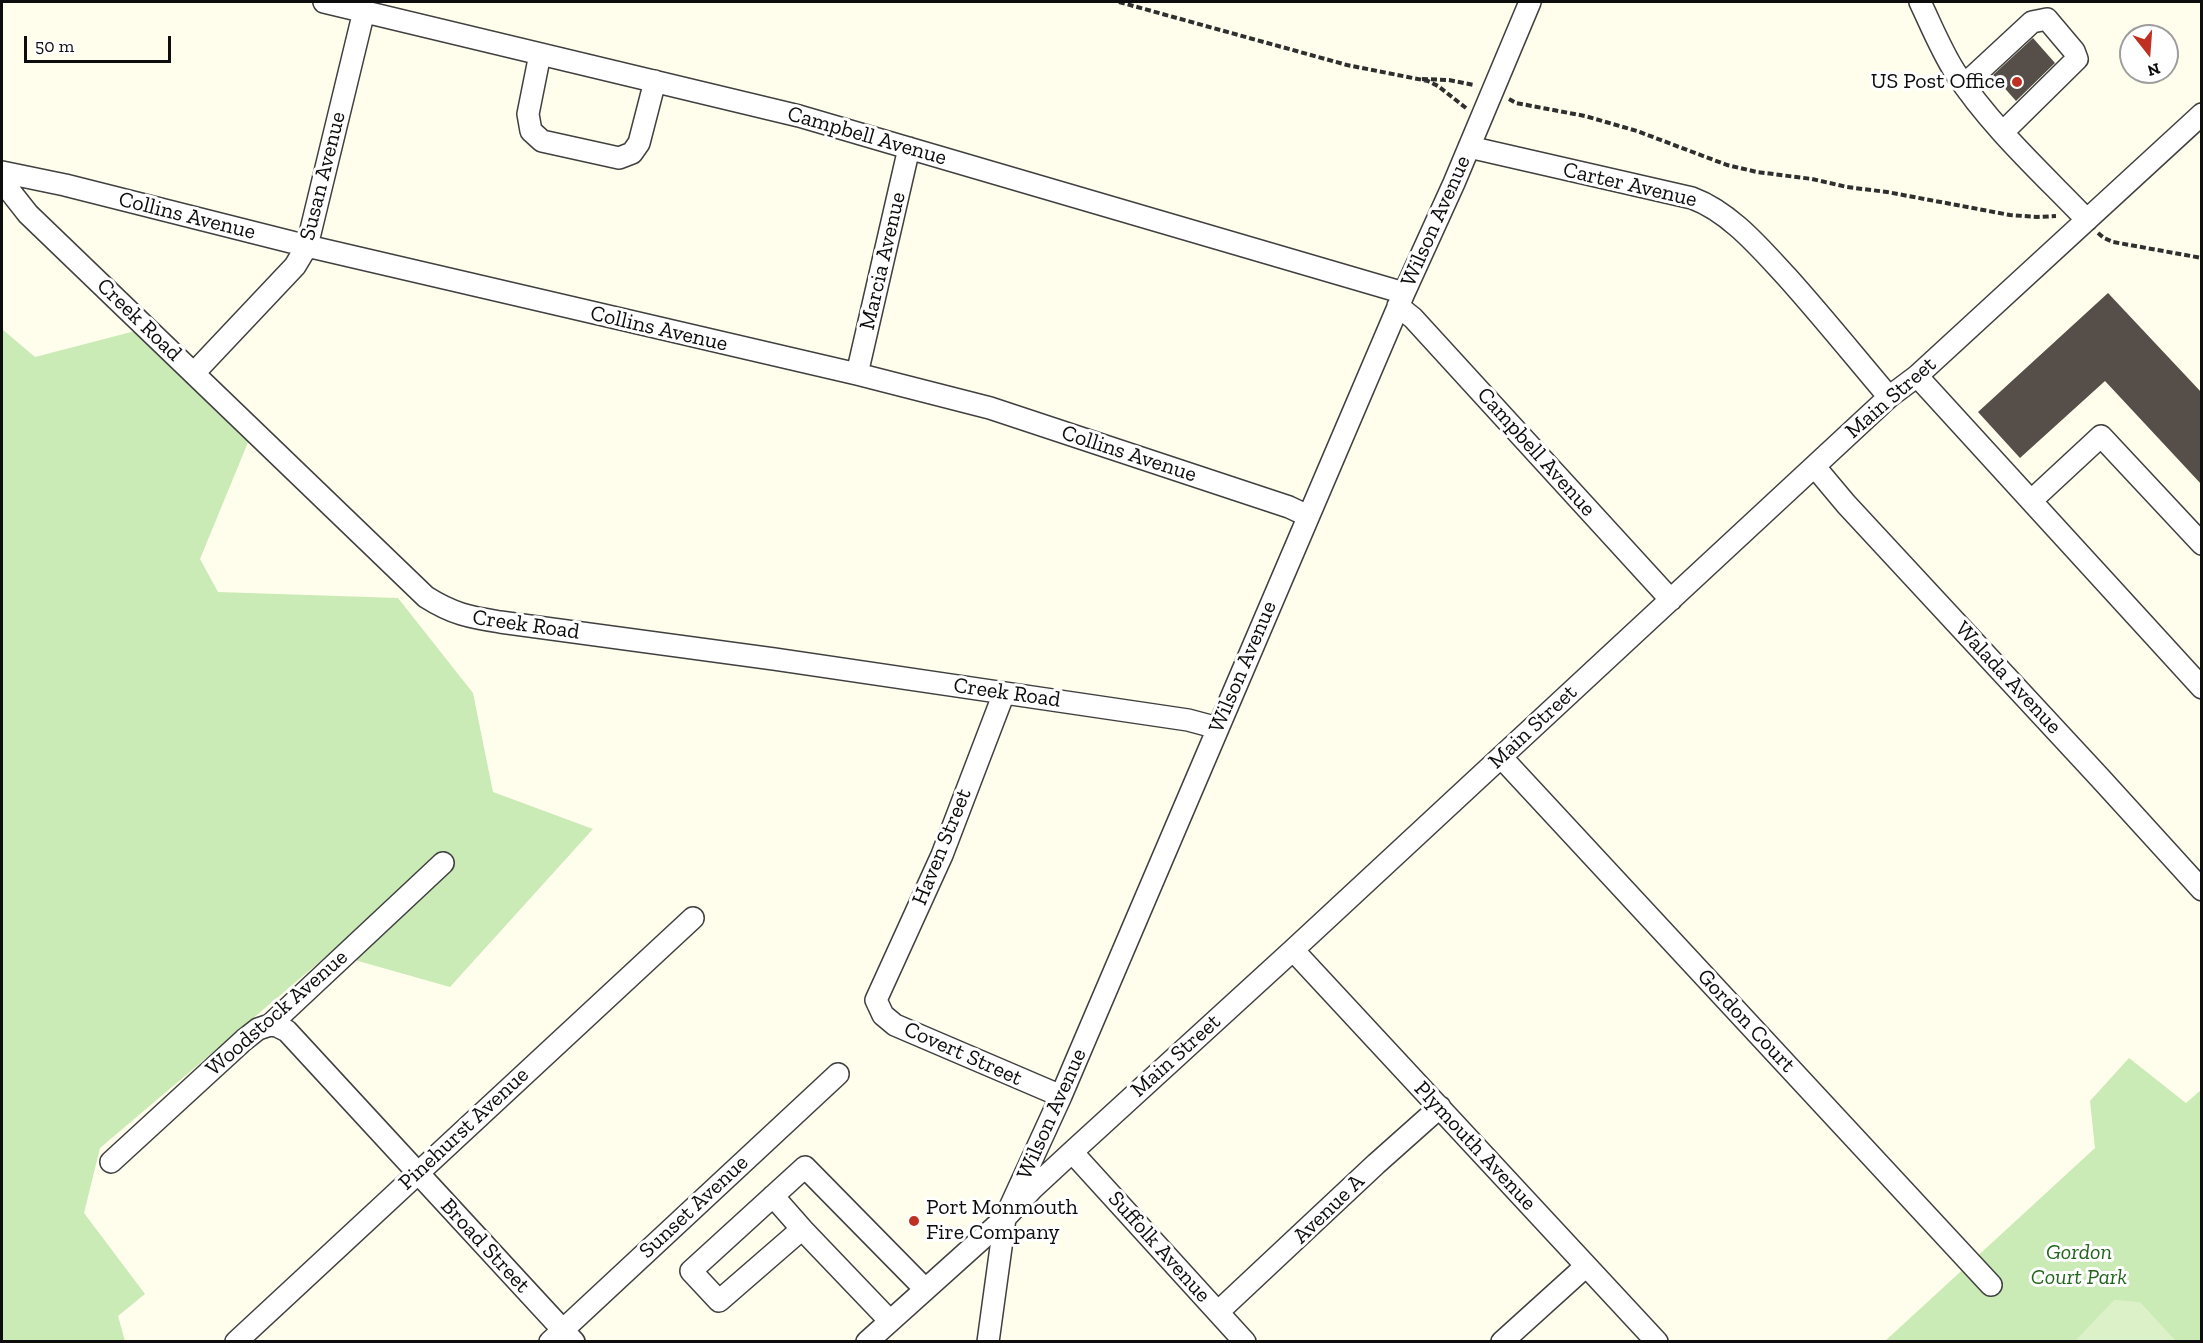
<!DOCTYPE html>
<style>
body{margin:0}
#map{position:relative;width:2203px;height:1343px;overflow:hidden;background:#fffeec;font-family:"Zilla Slab",serif}
canvas{display:block}
.frame{position:absolute;inset:0;border:3px solid #0d0d0d;pointer-events:none}
.north{position:absolute;left:2119px;top:24px;width:60px;height:60px;box-sizing:border-box;background:#fff;border:2px solid #9e9e9e;border-radius:50%;rotate:163deg;font-size:16px;font-weight:700;line-height:24px;text-align:center;color:#0d0d0d}
.north::after{content:'';display:block;margin:auto;width:21px;height:27px;background:#bf3022;clip-path:polygon(50% 0,100% 100%,50% 72%,0 100%)}
.scale{position:absolute;left:24px;top:36px;width:147px;height:27px;box-sizing:border-box;border:3px solid #0d0d0d;border-top:0;padding-left:8px;font-size:18px;line-height:21px;white-space:nowrap;color:#0d0d0d;-webkit-text-stroke:4px #fff;paint-order:stroke}
</style>
<div id="map">
<canvas width="2203" height="1343"></canvas>
<div class="frame"></div>
<div class="north">N</div>
<div class="scale">50 m</div>
</div>
<script>
const ctx = document.querySelector('canvas').getContext('2d');
ctx.lineJoin = 'round';
function paint(path, color) {
  ctx.fillStyle = color;
  ctx.fill(path, 'evenodd');
}
function stroke(path, color, width, dash) {
  ctx.strokeStyle = color;
  ctx.lineWidth = width;
  ctx.lineCap = dash ? 'butt' : 'round';
  ctx.setLineDash(dash || []);
  ctx.stroke(path);
}
function write(font, color, halo, rows, align = 'center') {
  ctx.font = font + ' "Zilla Slab",serif';
  ctx.lineWidth = 6;
  ctx.setLineDash([]);
  ctx.textBaseline = 'middle';
  ctx.strokeStyle = halo;
  ctx.fillStyle = color;
  for (const [text, x, y, turn = 0] of rows) {
    ctx.save();
    ctx.translate(x, y);
    ctx.rotate((+turn || 0) * Math.PI / 180);
    ctx.textAlign = isNaN(turn) ? turn : align;
    if (halo) ctx.strokeText(text, 0, 0);
    ctx.fillText(text, 0, 0);
    ctx.restore();
  }
}
paint(new Path2D(`
 M2,329L35,357L139,330L251,435L200,559L218,592L398,598L473,693L493,792L593,829L450,987L330,953L100,1148L84,1213L145,1294L118,1316L125,1341H2Z
 M2129,1058L2186,1103L2201,1090V1341L1884,1342L2095,1148L2090,1101Z`), '#caeab6');
paint(new Path2D(`
 M2114,1300L2140,1302L2176,1341H2075Z`), '#ddf1c8');
paint(new Path2D(`
 M2033,38L2055,63L2016,101L1993,75Z
 M2108,293L2202,393V485L2105,381L2020,458L1978,412Z`), '#564f49');
const minor = new Path2D(`
 M324,2L799,116L1404,293
 M1920,2C1931,25 1941,50 1955,72C1991,127 2042,173 2087,220
 M540,54L528,114L531,131L542,141L619,158L632,153L639,143L655,81
 M1964,85L2032,22L2047,19L2074,51L2077,59L2003,132
 M1469,147L1692,198C1730,212 1760,248 1787,277C1822,316 1855,357 1889,397
 M2,172L65,185L307,246L857,374L990,408L1289,507L1308,516
 M2,181L28,214L426,597C453,614 469,617 500,622L774,659L1188,720L1218,728
 M1398,306L1413,318L1671,600
 M194,373L295,266L307,246L364,11
 M857,374L909,148
 M1917,376L2202,688
 M1815,467L1846,504L2101,779L2202,890
 M2032,500L2101,436L2202,544
 M1004,693L942,855L876,1000L883,1015L895,1025L1061,1096
 M1501,757L1991,1285
 M1293,950L1657,1342
 M270,1025L277,1026L287,1031L574,1342
 M1072,1152L1245,1342
 M111,1162L244,1040L258,1029L270,1025L443,863
 M773,1196L802,1229
 M1218,1312L1376,1164L1440,1107
 M890,1321L802,1229L719,1301L691,1271L805,1167L925,1289
 M236,1342L693,918
 M550,1342L838,1074
 M867,1342L1005,1218L1032,1189L1072,1152L1293,950L1889,397L1917,376L2202,114
 M988,1342L1005,1218L1061,1096L1404,293L1454,183L1530,2
 M1502,1342L1586,1266`);
stroke(minor, '#404040', 24);
stroke(new Path2D(`
 M1119,2L1347,65L1428,81L1438,86L1466,108
 M1422,79L1449,80L1474,85
 M1509,99L1516,103L1585,116L1637,131L1727,165L1757,172L1812,179L1847,187L1887,192L2010,215L2037,217L2056,216
 M2098,233L2104,238L2113,242L2202,258`), '#2f2f2f', 4, [6, 3]);
stroke(minor, '#fff', 21);
for (const [x, y, r, color] of [
 [2017,82,6,"#bf3022"],
 [914,1221,6,"#bf3022"]
]) {
  const dot = new Path2D();
  dot.arc(x, y, r, 0, 2 * Math.PI);
  ctx.fillStyle = color;
  ctx.fill(dot);
  stroke(dot, '#fff', 2);
}
write('22px', '#0d0d0d', '#fff', [
 ["US Post Office",2005,82],
 ["Port Monmouth",926,1208,"left"],
 ["Fire Company",926,1233,"left"]
], 'right');
write('22px', '#0d0d0d', '#fff', [
 ["Campbell Avenue",867,136,16],
 ["Susan Avenue",323,176,-76],
 ["Carter Avenue",1630,185,13],
 ["Collins Avenue",187,216,14],
 ["Wilson Avenue",1436,221,-66],
 ["Marcia Avenue",883,261,-77],
 ["Creek Road",139,320,44],
 ["Collins Avenue",659,329,13],
 ["Main Street",1891,398,-41],
 ["Campbell Avenue",1536,452,48],
 ["Collins Avenue",1129,454,18],
 ["Creek Road",526,625,8],
 ["Wilson Avenue",1243,667,-67],
 ["Walada Avenue",2008,678,47],
 ["Creek Road",1007,693,8],
 ["Main Street",1533,727,-43],
 ["Haven Street",942,847,-68],
 ["Woodstock Avenue",277,1013,-41],
 ["Gordon Court",1746,1021,47],
 ["Covert Street",963,1054,24],
 ["Main Street",1176,1056,-42],
 ["Wilson Avenue",1052,1114,-66],
 ["Pinehurst Avenue",464,1129,-43],
 ["Plymouth Avenue",1475,1146,47],
 ["Sunset Avenue",694,1207,-43],
 ["Avenue A",1329,1209,-44],
 ["Broad Street",485,1246,47],
 ["Suffolk Avenue",1159,1247,48]
]);
write('italic 22px', '#21651c', '#fff', [
 ["Gordon",2079,1253],
 ["Court Park",2079,1278]
]);
</script>
